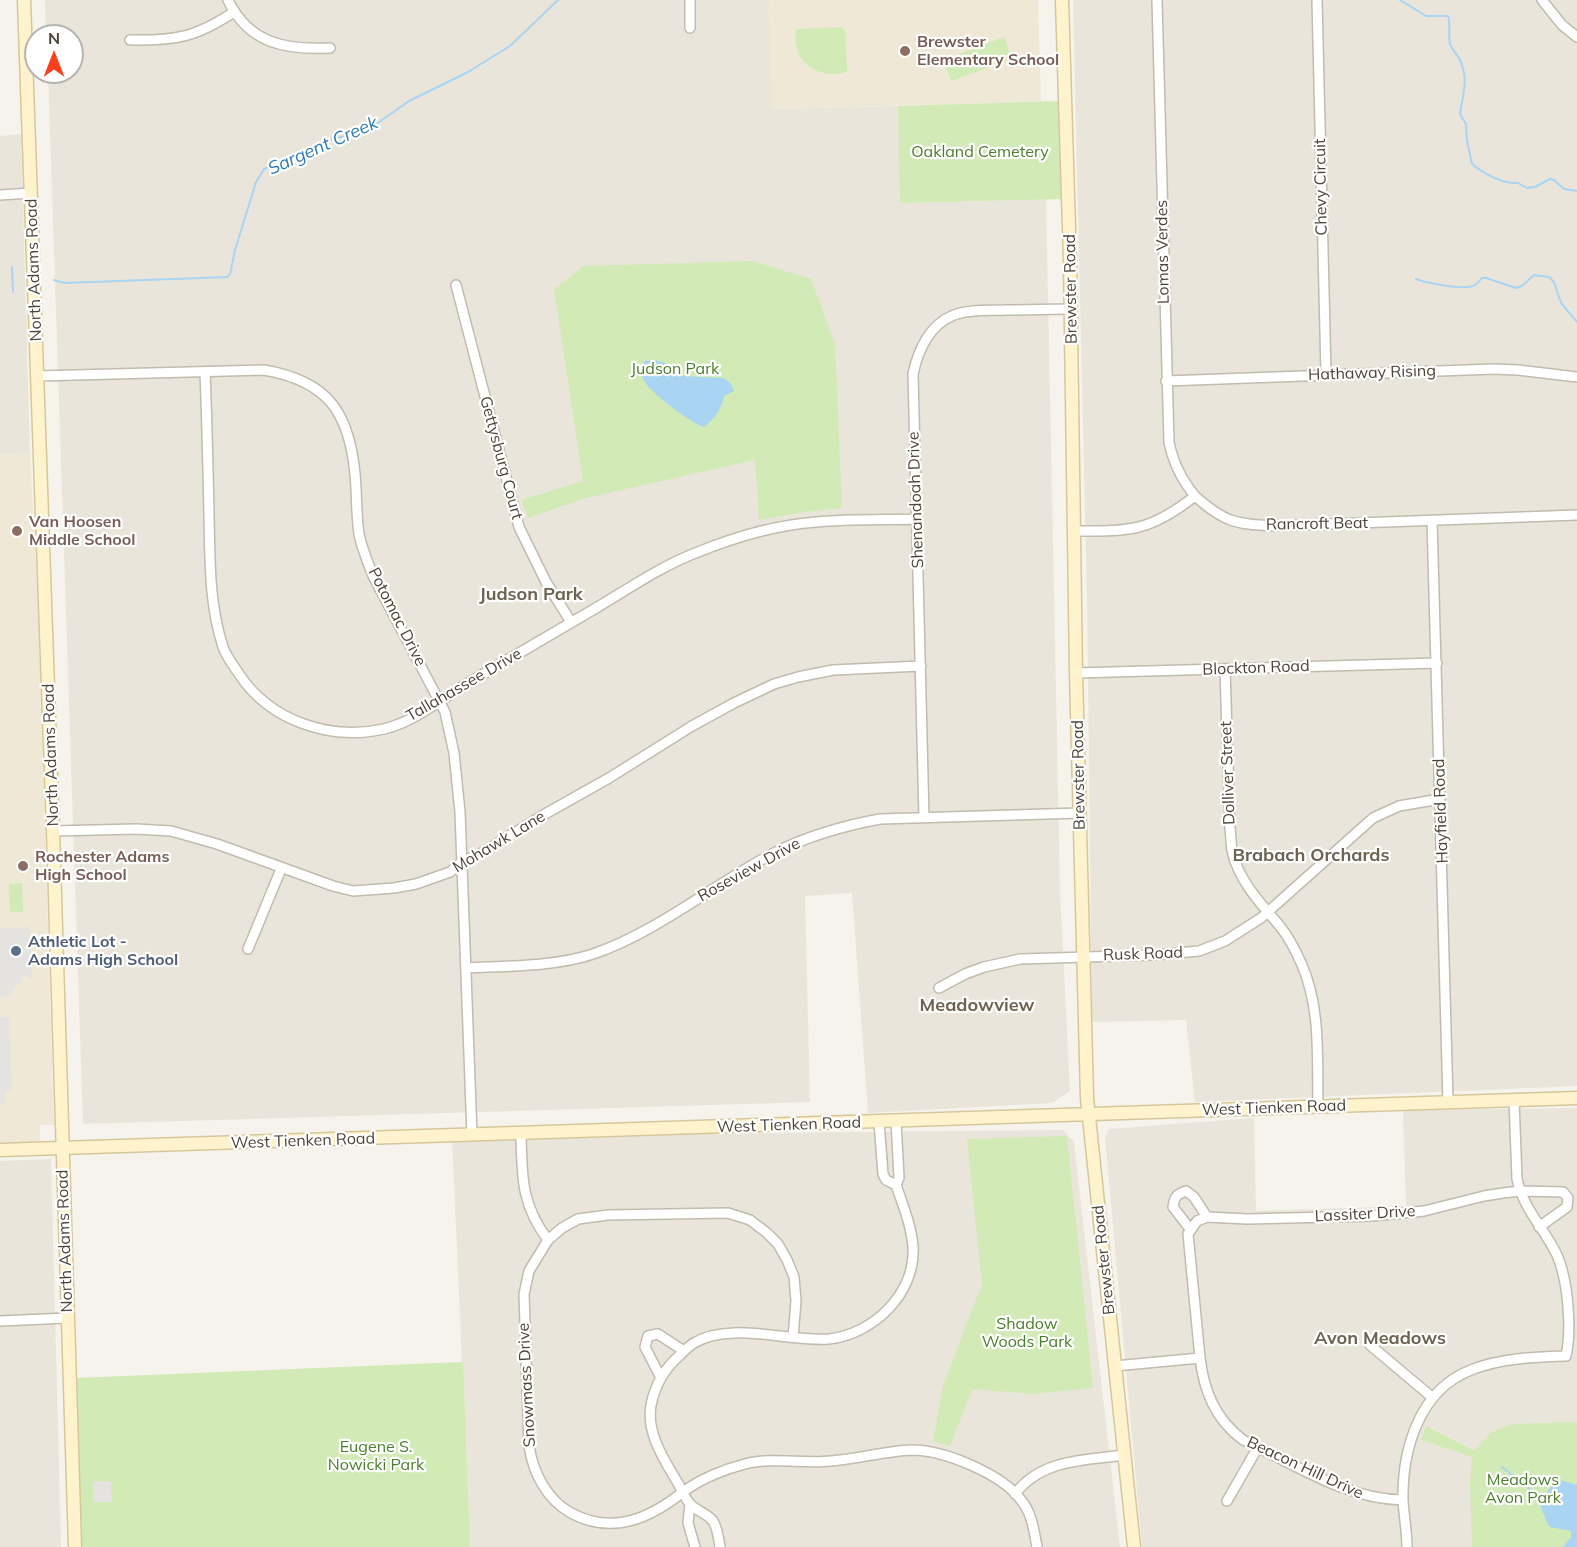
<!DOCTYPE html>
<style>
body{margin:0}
#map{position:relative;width:1577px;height:1547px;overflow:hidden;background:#f6f3ec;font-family:Mulish,sans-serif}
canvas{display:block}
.north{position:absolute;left:24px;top:24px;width:60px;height:60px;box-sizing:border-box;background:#fff;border:2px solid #b7b4b0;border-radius:50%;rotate:0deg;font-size:16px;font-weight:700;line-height:24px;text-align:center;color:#4b4439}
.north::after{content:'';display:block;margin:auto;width:21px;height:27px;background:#fc3f1d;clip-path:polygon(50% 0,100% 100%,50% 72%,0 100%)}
</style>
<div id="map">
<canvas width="1577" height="1547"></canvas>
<div class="north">N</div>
</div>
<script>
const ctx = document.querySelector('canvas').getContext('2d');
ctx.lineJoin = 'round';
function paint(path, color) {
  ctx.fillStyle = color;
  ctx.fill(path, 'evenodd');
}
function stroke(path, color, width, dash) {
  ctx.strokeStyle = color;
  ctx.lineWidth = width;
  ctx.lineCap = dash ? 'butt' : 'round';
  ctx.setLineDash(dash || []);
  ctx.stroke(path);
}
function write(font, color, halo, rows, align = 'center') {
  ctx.font = font + ' Mulish,sans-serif';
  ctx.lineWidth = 4.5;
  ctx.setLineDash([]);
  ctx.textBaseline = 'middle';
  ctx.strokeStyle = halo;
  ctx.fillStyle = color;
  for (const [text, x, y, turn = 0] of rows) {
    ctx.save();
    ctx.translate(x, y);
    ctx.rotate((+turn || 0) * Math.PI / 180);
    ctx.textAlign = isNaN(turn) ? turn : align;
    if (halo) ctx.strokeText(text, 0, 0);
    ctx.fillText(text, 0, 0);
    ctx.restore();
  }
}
paint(new Path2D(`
 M45,0H769L773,109L898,106L901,203L1046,199L1060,889L1070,1091L1052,1103L868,1113L852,893L805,896L810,1102L83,1124L48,72H72V36H46Z
 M1073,0H1577V1086L1195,1102L1186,1020L1092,1022L1087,599Z
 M21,134L30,453L0,455V136Z
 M1577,1108V1547H1142L1105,1137L1109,1129L1254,1118L1256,1211L1406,1206L1403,1110Z
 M1063,1130L1074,1142L1120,1547H470L452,1136Z
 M51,1159L61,1547H0V1161Z`), '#eae5da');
paint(new Path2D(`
 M769,0H1038L1041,102L772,109Z
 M30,453L38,606L54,1125H40V1142L0,1143V455Z`), '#efe8d6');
paint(new Path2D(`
 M841,27L845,31L847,72C817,80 791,62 796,29Z
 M1004,37L1012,59L951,81L943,60Z
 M1060,101L1063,199L900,203L898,106Z
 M753,261L811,279L835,344L842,508L805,512L759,520L755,460L586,498L528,518L521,500L583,481L554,289L584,266Z
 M22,883L23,912H10L9,884Z
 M1067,1136L1093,1388L1034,1394L972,1389L950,1446L933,1441L943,1386L982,1284L967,1139Z
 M463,1362L470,1547H80L75,1378Z
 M1577,1422V1547H1472L1470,1484L1472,1457L1421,1440L1426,1426L1475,1451L1490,1433L1512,1424Z`), '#d2eab5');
paint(new Path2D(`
 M30,927L32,979L21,974V981L8,996L0,997V928Z
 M0,1017H9L12,1090L6,1091L5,1101L0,1106Z
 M111,1481L112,1502H93V1482Z`), '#e5e3e0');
paint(new Path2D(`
 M655,360L668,364L681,376L724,378L731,384L734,391L724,396C721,410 715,418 704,427C691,423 652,394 645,382C642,378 640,373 639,369L645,361Z
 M1559,1481H1564L1577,1485V1547H1563L1571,1537V1531L1550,1527C1543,1517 1543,1507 1535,1497L1539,1494L1545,1495L1553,1484Z`), '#a9d4f2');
stroke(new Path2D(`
 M1400,0L1426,16H1448C1451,24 1448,35 1450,44C1452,51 1457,53 1460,60C1469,81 1463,92 1460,114L1466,124L1467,141L1472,164C1484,174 1503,184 1518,183L1527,188L1535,187L1550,179L1554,180L1564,189L1577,191
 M12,267L13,292
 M1416,279C1427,283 1466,291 1475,285C1478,283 1480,280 1482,278H1486L1516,288L1522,286L1534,275L1549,277L1554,282L1561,303L1577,322
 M54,280L65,283L227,277L230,274L235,250L256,182L264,169L295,157L328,140L349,135L375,125L409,101L468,72L510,46L558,0
 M1502,1467L1536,1494`), '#a9d4f2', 2);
const street = new Path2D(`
 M228,0C249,44 286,50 330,48
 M1157,0L1169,442C1173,463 1181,479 1195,496
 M1317,0L1326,374
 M1542,0L1562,25L1577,37
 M690,28V0
 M130,40C176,41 196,37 234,12
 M0,195L31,193
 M456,285L519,527L546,582L571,622
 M205,372C207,420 208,468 209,515C210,560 209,604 223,647C227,658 233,665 239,674C270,721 330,741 384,729C413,722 438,702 463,686C507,660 552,634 596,608C630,588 661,566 698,552C735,537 777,525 816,522C850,519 884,520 917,519
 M38,376L264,370C328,381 349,412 355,474C357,494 356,514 359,534C362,549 368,563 374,578L445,712L454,753L460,812L472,1135
 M1166,381L1494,369L1518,370L1577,377
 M1432,520L1448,1102
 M1075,531C1131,531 1149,532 1195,496C1225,523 1236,524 1275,526L1577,515
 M1225,669L1230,828C1231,836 1231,844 1232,851C1239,881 1260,903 1279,925C1288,936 1296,951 1302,965C1321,1009 1317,1059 1318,1106
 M1076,673L1437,663
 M924,818L913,374C918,350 930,324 954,315C970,309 989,311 1006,310C1027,310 1049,309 1071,309
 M53,831L136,829L171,831L217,844L333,886L353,891L394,888L416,884L450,872L463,861L478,855L545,814L609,778L692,726L734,703L774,684L798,677L833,670L921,666
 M248,949L281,869
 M467,968C508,966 553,967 593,954C657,932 713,885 772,854C807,836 842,826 880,819L1080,813
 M939,988L965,974L984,967L1020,959L1154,955L1199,951L1225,941L1261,918L1373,818L1399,806L1440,799
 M879,1122L883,1174L886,1180L896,1185L899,1178L896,1121
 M521,1134C522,1177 521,1204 548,1240
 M1190,1229L1173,1207C1174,1197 1177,1194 1186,1191L1194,1197L1207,1217
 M0,1321L67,1318
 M793,1337L796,1301L794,1277L787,1260L778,1244L767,1233L750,1220L728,1213L608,1215L578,1219L562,1228L548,1240L529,1271L524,1294L529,1446C533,1472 546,1499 571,1513C612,1535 649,1519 683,1492C700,1479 725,1469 745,1464C773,1457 802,1464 831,1461C858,1459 885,1451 912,1450C944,1450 1002,1474 1021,1500C1032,1513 1034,1531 1037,1547
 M1370,1345L1433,1398
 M1200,1358L1188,1234L1197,1221L1207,1217L1247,1219L1371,1216L1424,1211L1484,1196L1503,1193L1520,1191L1563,1192L1568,1198L1567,1207L1539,1227
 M1115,1366L1200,1358C1204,1391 1215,1419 1243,1440C1295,1464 1345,1499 1403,1500
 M661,1378L645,1347L648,1336L658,1334L684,1351
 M1015,1494C1041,1459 1086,1460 1125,1455
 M1227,1501L1258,1447
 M690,1504L688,1523L695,1547
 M720,1547C719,1540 717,1527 713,1521C708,1514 697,1511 691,1505C686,1500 682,1491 679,1485C665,1461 646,1434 651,1405C655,1385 665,1368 680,1355C684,1351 689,1346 694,1343C729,1321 789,1342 829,1339C874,1334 916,1293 913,1246C911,1225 903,1205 896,1185
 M1407,1547C1407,1532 1404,1516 1403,1501C1402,1450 1419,1390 1471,1370C1500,1358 1535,1357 1566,1356C1572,1329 1568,1278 1556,1253C1543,1227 1524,1210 1517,1179L1514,1100`);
const secondary = new Path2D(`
 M24,0L53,831L75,1547
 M1062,0L1070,261L1076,673L1087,1098L1134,1547
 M0,1150L1577,1098`);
stroke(street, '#c2bbae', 12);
stroke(secondary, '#d6c79b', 15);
stroke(street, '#fff', 9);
stroke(secondary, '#fff3cd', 12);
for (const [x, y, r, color] of [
 [905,51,6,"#8d6e63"],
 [17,531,6,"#8d6e63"],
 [23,866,6,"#8d6e63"],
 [16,951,6,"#5c6f8a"]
]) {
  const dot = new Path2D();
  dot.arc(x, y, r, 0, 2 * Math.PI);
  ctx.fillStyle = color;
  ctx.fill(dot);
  stroke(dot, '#fff', 2);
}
write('bold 16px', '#785e54', '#fff', [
 ["Brewster",917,42],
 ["Elementary School",917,60],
 ["Van Hoosen",29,522],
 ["Middle School",29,540],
 ["Rochester Adams",35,857],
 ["High School",35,875]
], 'left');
write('16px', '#4a7f2a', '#fff', [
 ["Oakland Cemetery",980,152],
 ["Judson Park",675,369],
 ["Shadow",1027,1324],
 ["Woods Park",1027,1342],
 ["Eugene S.",376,1447],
 ["Nowicki Park",376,1465],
 ["Meadows",1523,1480],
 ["Avon Park",1523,1498]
]);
write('16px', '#4b4439', '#fff', [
 ["Chevy Circuit",1321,187,-91],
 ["Lomas Verdes",1163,252,-91],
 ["North Adams Road",34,270,-92],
 ["Brewster Road",1071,289,-91],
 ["Hathaway Rising",1372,373,-2],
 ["Gettysburg Court",501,458,75],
 ["Shenandoah Drive",916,500,-92],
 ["Rancroft Beat",1317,524,-1],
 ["Potomac Drive",397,617,63],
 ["Blockton Road",1256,668,-2],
 ["Tallahassee Drive",464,685,-30],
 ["North Adams Road",51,755,-92],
 ["Dolliver Street",1228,773,-92],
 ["Brewster Road",1079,775,-91],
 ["Hayfield Road",1441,811,-92],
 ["Mohawk Lane",499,842,-31],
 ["Roseview Drive",749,870,-29],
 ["Rusk Road",1143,954,-2],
 ["West Tienken Road",1274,1108,-2],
 ["West Tienken Road",789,1125,-2],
 ["West Tienken Road",303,1141,-2],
 ["Lassiter Drive",1365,1214,-3],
 ["North Adams Road",65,1241,-92],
 ["Brewster Road",1104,1260,-96],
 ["Snowmass Drive",527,1385,-93],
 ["Beacon Hill Drive",1305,1468,25]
]);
write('bold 16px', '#4e5e75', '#fff', [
 ["Athletic Lot -",28,942],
 ["Adams High School",28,960]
], 'left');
write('italic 18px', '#2e7ab2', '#fff', [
 ["Sargent Creek",323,146,-24]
]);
write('bold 18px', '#6e6250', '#fff', [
 ["Judson Park",531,595],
 ["Brabach Orchards",1311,856],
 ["Meadowview",977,1006],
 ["Avon Meadows",1380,1339]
]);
</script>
